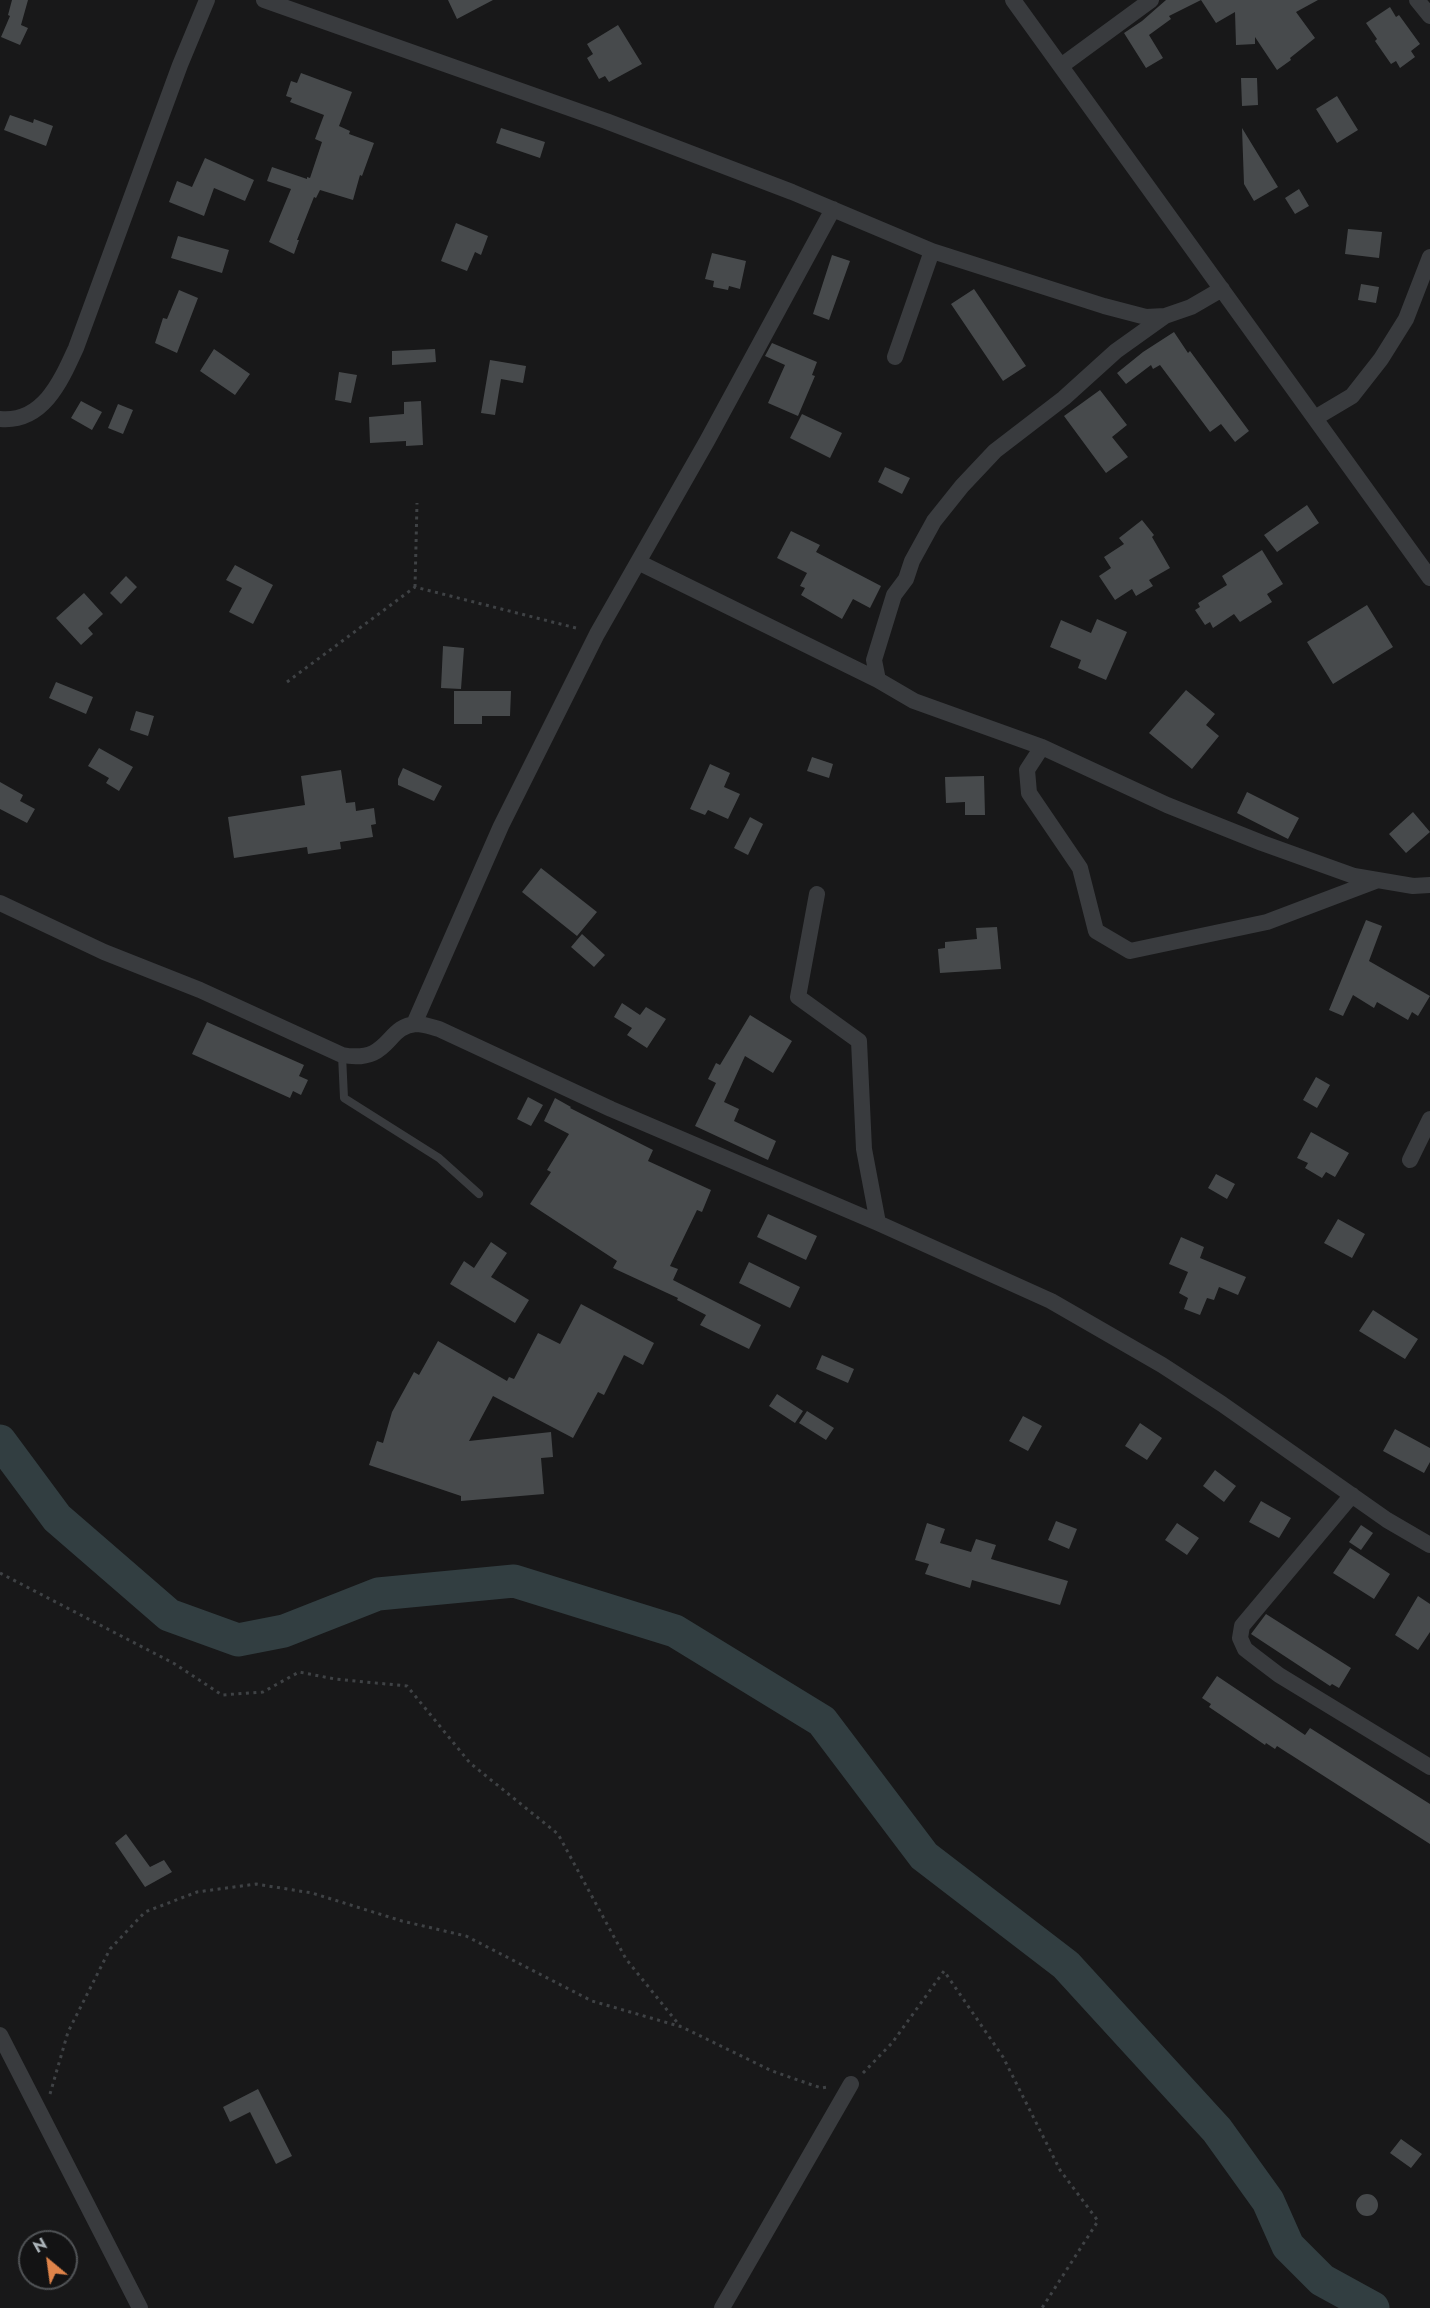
<!DOCTYPE html>
<style>
body{margin:0}
#map{position:relative;width:1430px;height:2308px;overflow:hidden;background:#181819;font-family:Jost,sans-serif}
canvas{display:block}
.north{position:absolute;left:18px;top:2230px;width:60px;height:60px;box-sizing:border-box;background:#131314;border:2px solid #505356;border-radius:50%;rotate:331deg;font-size:16px;font-weight:700;line-height:24px;text-align:center;color:#abb3b8}
.north::after{content:'';display:block;margin:auto;width:21px;height:27px;background:#df844a;clip-path:polygon(50% 0,100% 100%,50% 72%,0 100%)}
</style>
<div id="map">
<canvas width="1430" height="2308"></canvas>
<div class="north">N</div>
</div>
<script>
const ctx = document.querySelector('canvas').getContext('2d');
ctx.lineJoin = 'round';
function stroke(path, color, width, dash) {
  ctx.strokeStyle = color;
  ctx.lineWidth = width;
  ctx.lineCap = dash ? 'butt' : 'round';
  ctx.setLineDash(dash || []);
  ctx.stroke(path);
}
function paint(path, color) {
  ctx.fillStyle = color;
  ctx.fill(path, 'evenodd');
}
stroke(new Path2D(`
 M0,1441L57,1518L169,1615L238,1640L284,1631L378,1594L514,1581L675,1631L822,1721L924,1856L1066,1965L1217,2130L1268,2201L1288,2246L1322,2280L1373,2308`), '#323e41', 33);
paint(new Path2D(`
 M12,0H28L21,25L28,28L20,45L1,37L10,16L8,15Z
 M448,0H493L457,19Z
 M1166,0H1318L1296,12L1315,38L1290,58L1291,60L1277,70L1255,37V44L1236,45L1235,12L1216,23L1201,0L1169,16L1171,19L1149,35L1163,58L1146,68L1124,33L1142,21Z
 M1390,7L1396,17L1399,15L1420,44L1411,51L1415,57L1400,68L1396,61L1391,64L1375,41L1377,39L1366,23Z
 M618,25L642,64L609,82L605,76L599,79L587,58L593,54L587,44Z
 M301,73L352,92L339,126L350,131L349,134L374,143L362,176L360,175L353,200L320,190L316,198L314,197L297,240H299L294,254L269,242L291,189L267,181L272,167L307,179V177L310,178L322,142L315,139L324,115L290,102L292,98L286,96L291,81L297,83Z
 M1241,78H1257L1258,105L1242,106Z
 M1337,96L1358,130L1337,143L1316,109Z
 M10,115L33,123L34,119L53,126L46,146L4,130Z
 M501,128L545,142L540,158L496,143Z
 M1242,128L1278,187L1254,201L1244,184Z
 M205,158L254,180L245,201L214,188L204,216L169,202L177,181L192,187Z
 M1299,189L1309,206L1295,214L1285,198Z
 M456,223L488,236L481,255L475,252L467,271L441,261Z
 M1348,229L1382,232L1379,258L1345,254Z
 M178,236L229,250L222,273L171,258Z
 M712,253L746,261L740,289L729,286L728,290L713,287L714,281L705,279Z
 M832,255L850,261L829,320L813,314Z
 M1361,284L1379,287L1376,303L1358,300Z
 M974,289L1026,366L1003,381L951,304Z
 M179,290L198,298L177,353L155,343L163,318L167,319Z
 M1174,332L1188,353L1190,351L1249,431L1235,442L1221,424L1210,432L1160,365L1153,369L1151,365L1126,384L1117,373L1143,352Z
 M772,343L817,362L812,375L815,376L798,416L768,403L785,365L765,356Z
 M214,349L250,374L235,395L200,371Z
 M435,349L436,362L392,365V351Z
 M490,360L526,366L523,383L501,379L495,415L481,413Z
 M339,372L357,375L351,403L335,400Z
 M1100,390L1127,425L1112,437L1128,457L1106,473L1064,416Z
 M81,401L102,412L92,430L71,418Z
 M421,401L423,445L406,446V441L370,443L369,417L404,414V402Z
 M118,404L133,410L123,434L108,428Z
 M802,414L842,433L830,458L790,438Z
 M885,467L910,478L902,494L878,482Z
 M1307,505L1319,523L1277,552L1264,535Z
 M1142,520L1154,535L1152,537L1170,568L1149,580L1153,586L1136,596L1132,589L1115,600L1099,576L1111,568L1104,557L1124,544L1119,538Z
 M791,531L820,545L816,552L881,586L870,608L853,599L842,619L801,595L805,588L800,586L807,573L777,558Z
 M1262,550L1283,584L1267,594L1272,602L1240,622L1234,614L1213,628L1210,622L1205,625L1195,610L1200,607L1198,603L1227,585L1222,576Z
 M235,565L273,585L253,624L229,612L242,588L226,580Z
 M126,576L137,587L121,604L110,593Z
 M84,593L103,614L88,628L93,634L81,645L56,618Z
 M1367,605L1393,647L1333,684L1307,642Z
 M1097,619L1127,632L1106,680L1078,668L1081,660L1050,647L1061,620L1091,633Z
 M443,646L464,648L461,689L441,688Z
 M56,682L93,697L86,714L49,698Z
 M1186,690L1215,714L1206,725L1219,736L1192,769L1149,733Z
 M454,691H511L510,716H482V724H454Z
 M136,711L154,716L148,736L130,730Z
 M99,748L133,767L119,791L106,783L109,778L88,766Z
 M812,757L833,764L829,778L807,771Z
 M710,764L730,773L724,787L740,794L728,819L708,810L705,815L690,809Z
 M403,768L442,786L434,801L398,785V779Z
 M341,770L346,803L355,802L356,811L374,808L376,824L371,825L373,837L340,842L341,849L308,854L307,847L234,858L228,817L305,805L301,776Z
 M984,776L985,815H965V802L946,803L945,777Z
 M0,782L23,795L20,801L35,809L27,823L0,809Z
 M1247,792L1299,818L1288,839L1237,813Z
 M1413,812L1430,832L1406,853L1389,834Z
 M750,817L763,824L748,855L734,848Z
 M541,868L597,912L577,936L522,892Z
 M1366,920L1382,926L1369,961L1430,996L1418,1016L1412,1012L1408,1020L1377,1002L1374,1008L1353,995L1343,1016L1329,1010Z
 M997,927L1001,969L940,973L938,949L945,948V942L977,939L976,928Z
 M582,934L605,955L594,967L571,947Z
 M622,1003L640,1015L646,1007L666,1019L647,1048L627,1035L632,1028L614,1017Z
 M750,1015L792,1041L773,1073L745,1056L724,1102L739,1109L734,1121L776,1141L768,1160L695,1126L716,1083L708,1079L716,1063L720,1065Z
 M207,1022L304,1065L299,1076L308,1080L301,1095L293,1091L290,1098L192,1054Z
 M1316,1077L1330,1085L1317,1108L1303,1100Z
 M528,1097L543,1105L531,1126L517,1119Z
 M555,1098L571,1107L570,1108L653,1150L648,1161L711,1190L702,1212L697,1210L670,1266L678,1269L673,1280L761,1325L749,1349L700,1325L706,1315L677,1300L678,1298L613,1268L617,1261L530,1204L551,1172L547,1170L569,1134L544,1121Z
 M1311,1132L1349,1153L1335,1177L1326,1172L1322,1178L1305,1168L1308,1163L1297,1158Z
 M1216,1174L1235,1184L1227,1199L1208,1188Z
 M768,1214L817,1236L806,1260L757,1237Z
 M1338,1219L1365,1234L1352,1258L1324,1243Z
 M1181,1237L1204,1247L1200,1258L1246,1277L1238,1295L1219,1287L1214,1300L1207,1298L1200,1315L1184,1309L1188,1298L1179,1293L1188,1272L1169,1264Z
 M491,1242L507,1253L491,1277L529,1300L515,1323L450,1284L464,1261L474,1268Z
 M749,1262L800,1287L790,1308L739,1283Z
 M581,1304L654,1343L643,1365L624,1355L604,1395L598,1392L573,1438L493,1396L469,1441L551,1432L553,1457L541,1458L544,1494L461,1501V1496L369,1465L377,1441L383,1443L392,1412L414,1372L419,1375L438,1341L507,1381L509,1377L514,1379L538,1333L560,1344Z
 M1373,1310L1418,1339L1405,1359L1359,1331Z
 M822,1355L854,1369L848,1383L816,1369Z
 M777,1394L803,1411L795,1423L769,1406Z
 M807,1411L834,1428L826,1440L799,1423Z
 M1023,1416L1042,1426L1028,1451L1009,1441Z
 M1140,1423L1162,1438L1147,1460L1125,1446Z
 M1395,1429L1430,1448V1462L1424,1473L1383,1451Z
 M1215,1470L1236,1486L1224,1502L1203,1486Z
 M1261,1501L1291,1518L1279,1538L1249,1522Z
 M1056,1521L1077,1529L1069,1549L1048,1540Z
 M927,1523L945,1529L940,1543L971,1552L976,1539L996,1545L991,1559L1068,1581L1060,1605L972,1580L970,1588L925,1574L929,1564L915,1560Z
 M1177,1523L1199,1538L1187,1555L1165,1540Z
 M1361,1525L1373,1533L1361,1550L1349,1542Z
 M1350,1548L1390,1574L1374,1599L1333,1573Z
 M1418,1596L1430,1604V1632L1418,1650L1395,1635Z
 M1266,1614L1351,1668L1339,1688L1332,1684L1330,1686L1251,1634Z
 M1217,1676L1305,1735L1310,1728L1430,1804V1844L1277,1746L1275,1749L1266,1743L1265,1745L1209,1707L1211,1704L1202,1698Z
 M126,1834L150,1867L164,1860L172,1872L145,1887L115,1843Z
 M258,2089L292,2156L276,2164L250,2112L230,2122L223,2107Z
 M1401,2139L1422,2154L1411,2168L1390,2153Z
 M1356 2205a11 11 0 1 1 22 0a11 11 0 1 1-22 0Z`), '#474a4c');
stroke(new Path2D(`
 M415,587L417,503
 M287,682L415,587L580,629
 M0,1573L175,1664L222,1695L263,1692L299,1672L335,1679L407,1686L470,1763L558,1834L626,1959L680,2026
 M863,2073L892,2043L944,1971L1003,2057L1060,2170L1098,2221L1042,2308
 M50,2094L68,2032L110,1949L145,1912L197,1892L256,1884L312,1893L402,1921L466,1936L592,2001L682,2027L772,2071L821,2088L828,2087`), '#3f4245', 3, [3, 4.5]);
stroke(new Path2D(`
 M342,1055L344,1098L439,1158L479,1194`), '#393b3e', 8);
stroke(new Path2D(`
 M264,0L606,121L792,192L932,251L1104,306L1146,317L1165,316L1191,307L1222,289
 M1013,0L1430,578
 M1417,0L1430,16
 M1061,66L1151,0
 M1165,316L1116,351L1064,398L995,451L962,486L934,521L912,561L906,579L894,595L874,660L878,680L914,701L1042,747L1167,805L1262,843L1354,876L1413,886L1430,885
 M895,357L932,251
 M1315,418L1352,396L1381,359L1406,319L1430,257
 M0,419C43,423 61,381 76,348L180,65L207,0
 M638,562L878,680
 M1042,747L1027,770L1029,793L1080,868L1096,931L1130,951L1267,922L1378,880
 M817,894L798,997L859,1041L864,1149L878,1223
 M0,903L104,952L200,990L342,1055C391,1064 385,1026 416,1024C424,1024 431,1027 439,1029L611,1109L878,1223L1051,1301L1162,1365L1222,1404L1387,1520L1430,1545
 M414,1024L501,826L597,634L707,441L833,209
 M1410,1160L1430,1119
 M1352,1495L1242,1626L1240,1638L1245,1649L1254,1656L1279,1675L1430,1767
 M0,2035L140,2308
 M722,2308L851,2084`), '#393b3e', 16);
</script>
